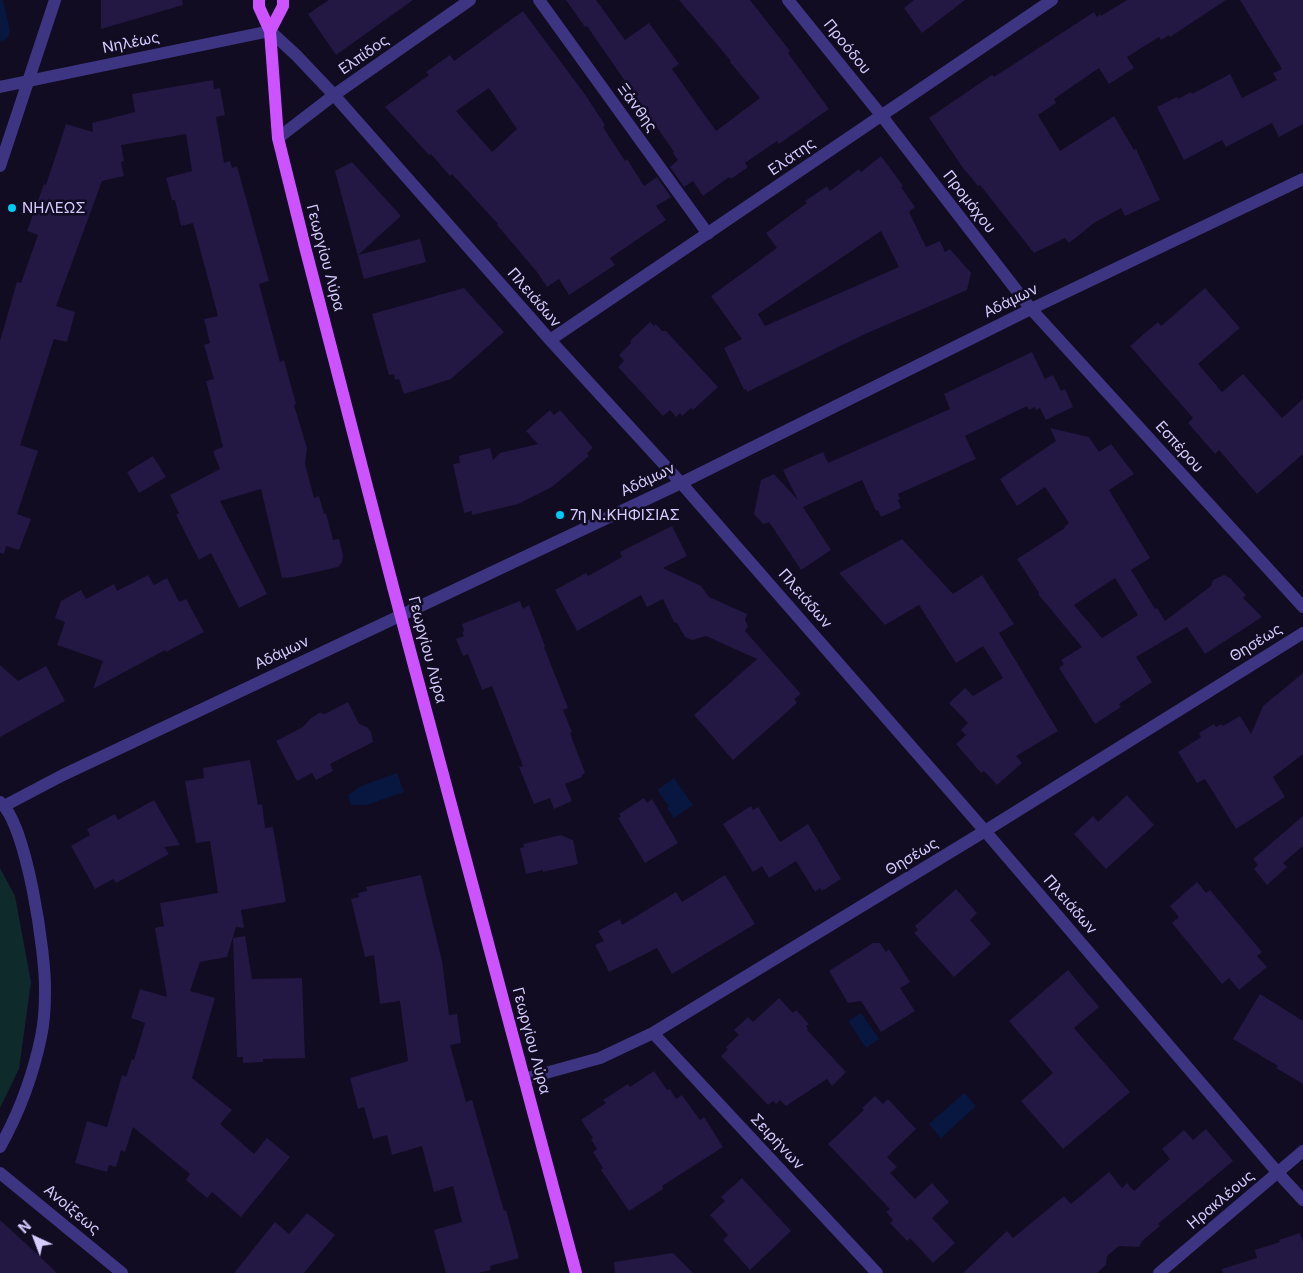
<!DOCTYPE html>
<meta charset="utf-8">
<style>
body{margin:0}
#map{position:relative;width:1303px;height:1273px;overflow:hidden;background:#110c21;font-family:Inter,sans-serif}
canvas{display:block}
.north{position:absolute;left:10px;top:1213px;width:50px;height:50px;-webkit-text-stroke:4px #110c21;paint-order:stroke;rotate:317deg;font-size:14px;font-weight:700;line-height:20px;text-align:center;color:#d6ccff}
.north::after{content:'';display:block;margin:auto;width:18px;height:22px;background:#d6ccff;clip-path:polygon(50% 0,100% 100%,50% 72%,0 100%)}
</style>
<div id="map">
<canvas width="1303" height="1273"></canvas>
<div class="north">N</div>
</div>
<script>
const ctx = document.querySelector('canvas').getContext('2d');
ctx.lineJoin = 'round';
function paint(path, color) {
  ctx.fillStyle = color;
  ctx.fill(path, 'evenodd');
}
function stroke(path, color, width, dash) {
  ctx.strokeStyle = color;
  ctx.lineWidth = width;
  ctx.lineCap = dash ? 'butt' : 'round';
  ctx.setLineDash(dash || []);
  ctx.stroke(path);
}
function write(font, color, halo, rows, align = 'center') {
  ctx.font = font + ' Inter,sans-serif';
  ctx.lineWidth = 5;
  ctx.setLineDash([]);
  ctx.textBaseline = 'middle';
  ctx.strokeStyle = halo;
  ctx.fillStyle = color;
  for (const [text, x, y, turn = 0] of rows) {
    ctx.save();
    ctx.translate(x, y);
    ctx.rotate((+turn || 0) * Math.PI / 180);
    ctx.textAlign = isNaN(turn) ? turn : align;
    if (halo) ctx.strokeText(text, 0, 0);
    ctx.fillText(text, 0, 0);
    ctx.restore();
  }
}
paint(new Path2D(`
 M0,868L15,896L31,982L19,1069L0,1108Z`), '#0f2a2b');
paint(new Path2D(`
 M0,0H3L10,30C10,36 6,41 0,41Z
 M397,773L404,792L367,805H351L348,795L361,786Z
 M674,778L693,805L674,818L667,808L669,806L657,790Z
 M861,1013L879,1039L866,1048L848,1021Z
 M964,1093L976,1106L941,1138L929,1124Z`), '#07173f');
paint(new Path2D(`
 M101,0H182L183,5L101,29Z
 M329,0H413L336,55L308,14Z
 M566,0H596L625,40L649,23L679,64L672,69L716,131L760,98L730,62L731,61L679,0H750L790,51L788,53L829,109L779,144L777,141L745,163L748,167L731,179L729,177L703,196L693,181L684,187L670,167L678,160L673,153L674,152L587,26L585,27Z
 M914,0H965L922,33L904,8Z
 M1127,0H1226L1170,37L1169,35L1161,40L1159,37L1127,57L1134,68L1109,84L1099,68L1054,99L1056,103L1038,115L1060,151L1114,116L1134,150L1136,149L1160,200L1125,216L1121,208L1094,223L1069,243L1065,238L1034,253L980,185L978,186L963,168L929,118L992,75L994,77L1094,12L1097,17L1100,14L1101,16Z
 M1240,0H1303V124L1279,137L1272,123L1226,147L1222,140L1184,160L1157,107L1177,97L1178,99L1191,92L1192,94L1230,74L1242,98L1277,80L1273,73L1282,69Z
 M523,11L584,93L605,125L603,127L625,161L627,159L644,186L657,177L671,197L656,206L666,220L610,258L615,265L569,295L559,279L547,287L537,272L497,225L498,224L452,174L450,176L431,154L429,155L385,107L429,75L426,72L450,55L454,61ZM489,88L517,129L492,152L456,111Z
 M213,80L214,89L220,88L225,115L216,117L224,163L230,161L232,168L237,166L269,281L259,284L280,362L284,360L296,404L294,405L307,448L305,464L314,498L319,496L324,514L326,513L333,540L339,539L343,555L342,562L338,567L294,577L282,578L261,489L220,501L267,594L239,608L211,553L199,560L176,515L179,513L170,495L220,469L213,451L223,447L206,381L214,379L204,345L210,343L204,319L218,316L193,223L181,226L175,200H172L166,178L192,171L186,134L121,145L124,161L121,162L124,176L102,181L56,306L75,312L67,342L54,339L20,445L38,451L17,514L31,519L19,550L6,546L4,554L0,553V341L17,282L21,283L38,235L27,231L44,184L46,185L66,124L93,132L92,123L135,112L132,94Z
 M881,156L903,186L901,187L915,207L909,212L926,247L940,241L945,252L950,249L971,273L967,290L865,334L747,392L746,389L744,390L724,348L742,339L711,296L777,248L766,233L807,203L805,201L827,186L830,191L859,169L861,172ZM881,231L899,267L765,326L758,314Z
 M352,162L401,216L358,255L420,239L426,262L364,279L335,171Z
 M464,288L504,332L451,379L404,394L399,379L395,380L394,374L389,375L372,314Z
 M1205,288L1240,328L1198,364L1222,392L1243,374L1282,418L1303,399V454L1257,494L1219,450L1215,454L1188,423L1193,418L1130,346L1158,322L1161,326Z
 M650,322L654,326L656,324L662,331H666L718,387L693,410L691,408L682,416L680,413L676,417L670,410L663,416L618,367L624,361L619,355L631,343L630,341Z
 M1032,352L1045,379L1053,375L1061,391L1065,389L1073,407L1046,420L1040,408L1036,410L1035,407L1029,410L1027,406L965,436L976,459L898,494L900,499L898,500L901,508L881,517L878,510L876,511L862,480L803,507L831,550L801,570L769,522L763,524L754,514L761,480L774,474L798,500L783,470L823,452L828,463L950,409L944,394Z
 M550,410L554,415L560,410L593,448L587,453L589,456L552,487L518,504L472,515V511L464,513L453,464L460,463L459,456L490,448L493,460L500,453L538,444L526,431Z
 M1050,428L1089,437L1099,452L1111,444L1134,474L1109,490L1150,558L1131,570L1155,609L1157,608L1165,621L1211,586L1213,580L1224,575L1230,578L1246,595L1243,598L1262,617L1205,654L1187,627L1136,657L1152,682L1119,704L1121,707L1095,724L1059,668L1064,664L1061,660L1082,647L1038,594L1039,593L1017,559L1065,528L1064,527L1069,523L1045,487L1017,506L1000,479L1056,441ZM1115,578L1138,615L1102,638L1074,605Z
 M153,456L166,477L139,493L127,472Z
 M672,526L687,556L663,568L701,586L709,597L747,614L745,620L748,626L745,631L801,694L794,699L797,703L733,760L694,715L757,659L706,636L692,640L685,637L677,623L674,622L663,599L647,607L641,595L577,631L555,590L586,573L588,576L622,557L620,552Z
 M902,539L953,594L982,575L1014,624L999,633L1058,731L1016,756L1022,763L997,785L984,771L981,773L956,744L966,735L961,730L968,723L949,703L965,688L973,696L1003,678L983,646L956,663L919,605L885,625L839,573Z
 M148,575L154,585L167,578L179,602L186,599L204,632L166,652L165,650L93,689L103,661L57,645L65,622L55,618L61,601L81,590L86,599L114,584L117,591Z
 M520,601L523,609L529,605L545,646L544,647L568,708L563,710L572,732L570,733L585,773L582,775V777L565,784L572,801L554,809L550,798L534,804L519,767L523,766L492,686L482,690L468,654L463,656L456,639L464,636L462,632L464,631L462,624Z
 M0,665L18,681L46,666L65,701L0,737Z
 M1303,673V754L1273,777L1285,797L1236,829L1205,779L1197,783L1178,752L1195,741L1201,737L1199,733L1214,724L1216,727L1221,724L1223,726L1240,716L1251,734L1263,706Z
 M348,702L359,724L367,727L371,732L373,742L330,764L333,771L316,780L312,773L297,781L276,741L303,727L310,719L319,713L325,714Z
 M250,760L258,805L262,804L265,828L273,827L286,902L241,910L244,928L236,927L227,957L200,962L190,991L215,998L192,1078L232,1110L220,1124L254,1154L267,1138L290,1157L241,1217L212,1192L207,1198L186,1180L190,1174L133,1127L125,1152L121,1150L116,1167L109,1165L107,1172L75,1163L87,1121L107,1127L122,1075L126,1077L132,1059L134,1060L145,1023L131,1018L140,989L167,997L155,928L164,926L160,903L218,893L210,841L196,843L185,781L204,778L203,768Z
 M1127,795L1154,825L1106,869L1074,834L1093,816L1098,822Z
 M644,798L647,803L652,799L678,843L645,863L618,818L621,817L619,814Z
 M154,800L180,845L164,847L169,854L116,883L113,879L95,889L71,846L90,835L87,829L115,814L118,820Z
 M751,806L753,810L758,807L780,842L808,824L841,879L822,891L820,888L815,892L796,861L769,878L762,866L753,872L723,824Z
 M1303,816V846L1283,863L1287,867L1267,885L1254,869L1258,865L1253,859Z
 M561,835L573,840L578,864L543,872V870L526,874L520,848L524,847L523,844Z
 M421,875L442,961L449,1015L457,1014L461,1043L450,1045L466,1102L472,1100L504,1211L506,1210L519,1258L490,1266L491,1270L478,1273H446L434,1230L462,1222L453,1186L434,1192L422,1146L392,1155L387,1135L373,1139L364,1107L358,1109L350,1078L408,1061L400,1001L380,1004L374,955L365,957L351,899L359,897L358,893L367,891L366,887Z
 M725,875L755,924L672,974L657,948L609,972L595,945L604,941L598,931L620,919L622,925L676,892L682,902Z
 M1197,882L1206,893L1210,890L1262,952L1257,956L1267,967L1239,990L1229,978L1222,984L1172,923L1179,917L1170,906Z
 M956,889L977,913L970,920L991,944L954,977L914,933L918,930L915,926Z
 M245,936L252,979L302,978L305,1058L263,1059V1062L243,1063V1057H237L233,938Z
 M873,943H880L886,952L889,949L910,982L900,988L915,1011L881,1032L861,1001L848,1003L829,971Z
 M1068,970L1099,1007L1074,1028L1130,1092L1063,1149L1021,1101L1053,1073L1009,1021Z
 M1260,994L1303,1021V1084L1276,1068L1278,1066L1233,1039Z
 M779,998L793,1013L796,1010L809,1024L806,1026L808,1029L807,1030L846,1072L832,1086L827,1079L786,1106L780,1100L776,1104L773,1101L768,1105L721,1056L728,1049L726,1047L739,1035L734,1030L748,1017L753,1022Z
 M654,1071L667,1090L670,1089L676,1099L682,1095L700,1120L704,1117L723,1147L662,1186L663,1189L629,1211L601,1170L603,1168L593,1152L597,1149L591,1139L593,1138L581,1120L606,1103L603,1100L628,1084L630,1087Z
 M875,1096L883,1104L888,1099L916,1129L887,1157L897,1167L890,1173L915,1199L932,1183L949,1202L932,1218L955,1243L933,1263L910,1238L907,1241L890,1223L893,1220L886,1212L890,1209L828,1144L864,1110L862,1108Z
 M1206,1129L1233,1161L1158,1224L1160,1226L1142,1241L1139,1247L1119,1246L1107,1256L1106,1265L1097,1273H963L1007,1231L1013,1238L1064,1196L1071,1204L1109,1172L1122,1188L1127,1183L1134,1191L1170,1159L1162,1149L1184,1130L1193,1140Z
 M742,1178L791,1231L750,1270L723,1240L728,1235L710,1215L725,1201L721,1197Z
 M307,1213L335,1235L304,1273H234L275,1222L289,1234Z
 M0,1220L35,1252L57,1273H0Z
 M1300,1233L1303,1243V1273H1223L1222,1269L1257,1258L1255,1250L1280,1242L1279,1240Z
 M673,1253L693,1273H615L614,1262Z`), '#231743');
stroke(new Path2D(`
 M539,0L708,234
 M788,0L881,115L1031,309L1303,607
 M0,87L270,31L296,55L334,95L550,340L681,483L985,831L1278,1173L1303,1200
 M278,138L334,95L470,0
 M0,166L55,0
 M550,340L1052,0
 M0,802C27,824 46,955 45,992C45,1006 44,1023 41,1037C33,1075 19,1113 0,1147
 M4,806L63,775L681,483L1031,309L1303,179
 M653,1033L877,1273
 M524,1079L600,1058L653,1033L985,831L1303,633
 M0,1173L122,1273
 M1159,1273L1303,1151`), '#3e3582', 12);
stroke(new Path2D(`
 M259,0V7L270,31L278,138L305,247L393,587L576,1273
 M270,31L283,6V0`), '#cc53ff', 12);
for (const [x, y, r, color] of [
 [12,208,5,"#00caf7"],
 [560,515,5,"#00caf7"]
]) {
  const dot = new Path2D();
  dot.arc(x, y, r, 0, 2 * Math.PI);
  ctx.fillStyle = color;
  ctx.fill(dot);
  stroke(dot, '#110c21', 2);
}
write('15px', '#d6ccff', '#110c21', [
 ["Νηλέως",131,43,-11],
 ["Προόδου",847,47,51],
 ["Ελπίδος",364,55,-35],
 ["Ξάνθης",637,108,54],
 ["Ελάτης",792,157,-35],
 ["Προμάχου",969,202,52],
 ["Γεωργίου Λύρα",325,258,75],
 ["Πλειάδων",534,298,49],
 ["Αδάμων",1011,301,-26],
 ["Εσπέρου",1179,447,48],
 ["Αδάμων",648,480,-25],
 ["Πλειάδων",805,599,49],
 ["Θησέως",1256,643,-32],
 ["Γεωργίου Λύρα",427,650,75],
 ["Αδάμων",282,653,-25],
 ["Θησέως",912,857,-31],
 ["Πλειάδων",1070,905,49],
 ["Γεωργίου Λύρα",531,1041,75],
 ["Σειρήνων",777,1142,47],
 ["Ηρακλέους",1221,1200,-40],
 ["Ανοίξεως",72,1210,40]
]);
write('15px', '#d6ccff', '#110c21', [
 ["ΝΗΛΕΩΣ",22,208],
 ["7η Ν.ΚΗΦΙΣΙΑΣ",570,515]
], 'left');
</script>
